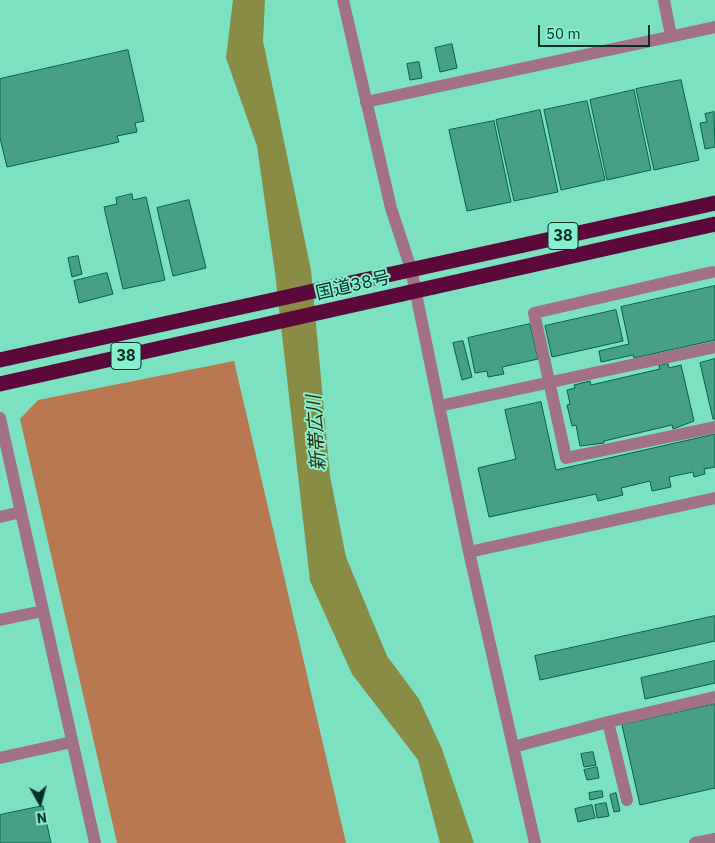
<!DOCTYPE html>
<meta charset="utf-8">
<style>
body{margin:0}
#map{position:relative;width:715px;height:843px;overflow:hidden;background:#7be1c1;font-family:"IBM Plex Sans",sans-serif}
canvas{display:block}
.north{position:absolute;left:15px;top:778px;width:50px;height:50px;-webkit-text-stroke:4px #88eece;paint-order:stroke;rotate:173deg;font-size:14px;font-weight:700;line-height:20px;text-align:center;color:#013025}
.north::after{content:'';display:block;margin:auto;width:18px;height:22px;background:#013025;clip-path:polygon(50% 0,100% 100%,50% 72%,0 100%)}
.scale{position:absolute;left:538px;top:25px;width:112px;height:22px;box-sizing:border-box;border:2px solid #013025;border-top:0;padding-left:6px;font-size:15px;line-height:18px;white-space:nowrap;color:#013025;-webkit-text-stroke:4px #88eece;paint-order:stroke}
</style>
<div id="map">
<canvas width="715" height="843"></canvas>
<div class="north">N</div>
<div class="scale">50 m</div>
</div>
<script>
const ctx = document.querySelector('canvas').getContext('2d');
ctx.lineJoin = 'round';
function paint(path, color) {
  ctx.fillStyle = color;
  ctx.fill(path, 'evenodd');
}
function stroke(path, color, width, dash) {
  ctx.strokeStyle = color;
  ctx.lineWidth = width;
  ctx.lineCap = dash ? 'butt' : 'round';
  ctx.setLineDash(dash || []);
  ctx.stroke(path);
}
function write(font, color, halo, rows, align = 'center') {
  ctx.font = font + ' "IBM Plex Sans","Noto Sans JP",sans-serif';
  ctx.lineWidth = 4;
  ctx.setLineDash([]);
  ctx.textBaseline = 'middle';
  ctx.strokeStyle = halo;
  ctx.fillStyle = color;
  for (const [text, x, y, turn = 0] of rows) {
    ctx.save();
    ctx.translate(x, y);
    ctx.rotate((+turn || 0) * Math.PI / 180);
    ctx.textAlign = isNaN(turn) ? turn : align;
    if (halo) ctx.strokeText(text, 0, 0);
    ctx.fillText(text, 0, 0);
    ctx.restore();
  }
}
paint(new Path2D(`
 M234,361L346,843H117L20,419L38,400Z`), '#b77852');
paint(new Path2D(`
 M233,0H265L263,41L311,270L330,476L346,557L387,656L419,699L442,749L474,843H440L418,760L352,674L310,581L275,273L257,146L226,58Z`), '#898c44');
const building = new Path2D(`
 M452,44L457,68L440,72L435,48Z
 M128,50L144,121L135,123L137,132L117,136L119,142L7,167L0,138V79Z
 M419,62L422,78L410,80L407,64Z
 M681,80L699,160L654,170L636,89Z
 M634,90L651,170L607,180L590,100Z
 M587,101L605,180L561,190L544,110Z
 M540,110L558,192L514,201L496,120Z
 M714,112L715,147L705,149L700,123L707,122L705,114Z
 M494,121L511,202L467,211L449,130Z
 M132,194L133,200L146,197L165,280L123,289L104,207L117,204L116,198Z
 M189,200L206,268L173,276L157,208Z
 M78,256L82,274L72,277L68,258Z
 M107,273L113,294L79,303L74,281Z
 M715,286V340L634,358L633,355L601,362L599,351L629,344L621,307Z
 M616,310L623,341L552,357L545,326Z
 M530,324L538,359L502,367L504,374L488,377L487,371L475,373L468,338Z
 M463,341L472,377L462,380L453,343Z
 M715,359V419H713L700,363Z
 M668,364L669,368L681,365L694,421L673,429L672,425L604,441V443L580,446L576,425L572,426L567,405L570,404L567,390L575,388L574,385L590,381L591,385L660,369L659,366Z
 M541,402L556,470L715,434V467L704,469L705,474L694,477L693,472L669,477L671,487L652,491L650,481L621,488L623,495L598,501L596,494L489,517L478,468L516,459L505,410Z
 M715,616V641L540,680L535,656Z
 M715,661V683L645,699L641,678Z
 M715,704V788L640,805L622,725Z
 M593,752L596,765L584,767L581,754Z
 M597,767L599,778L587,780L584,770Z
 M602,791L603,797L590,800L589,793Z
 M616,793L620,811L614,812L610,795Z
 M606,803L609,816L597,818L595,805Z
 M592,805L595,818L578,822L575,809Z
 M43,806L51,843H0V815Z`);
paint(building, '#47a086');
stroke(building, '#01614c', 1);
stroke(new Path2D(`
 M343,0L391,208L411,269L469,552L535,843
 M664,0L671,36
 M366,102L715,27
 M712,272L534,313L566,458L715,427
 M439,406L715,347
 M0,418L95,843
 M0,517L21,512
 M469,552L715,498
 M0,620L43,611
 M608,722L715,697
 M513,747L608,722L627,800
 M0,758L72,742
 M695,843L715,839`), '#a37187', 12);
stroke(new Path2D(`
 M0,360L715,203
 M0,384L715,224`), '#5d083b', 15);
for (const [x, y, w] of [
 [563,236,30],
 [126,356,30]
]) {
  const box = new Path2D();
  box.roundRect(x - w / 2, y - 13.5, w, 27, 4);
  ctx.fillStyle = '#88eece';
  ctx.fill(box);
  stroke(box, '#013025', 1);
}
write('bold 16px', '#013025', null, [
 ["38",563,236],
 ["38",126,356]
]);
write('18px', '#013025', '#88eece', [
 ["国道38号",353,286,-13]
]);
write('italic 19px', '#2e2f0f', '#88eece', [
 ["新帯広川",317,433,-94]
]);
</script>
